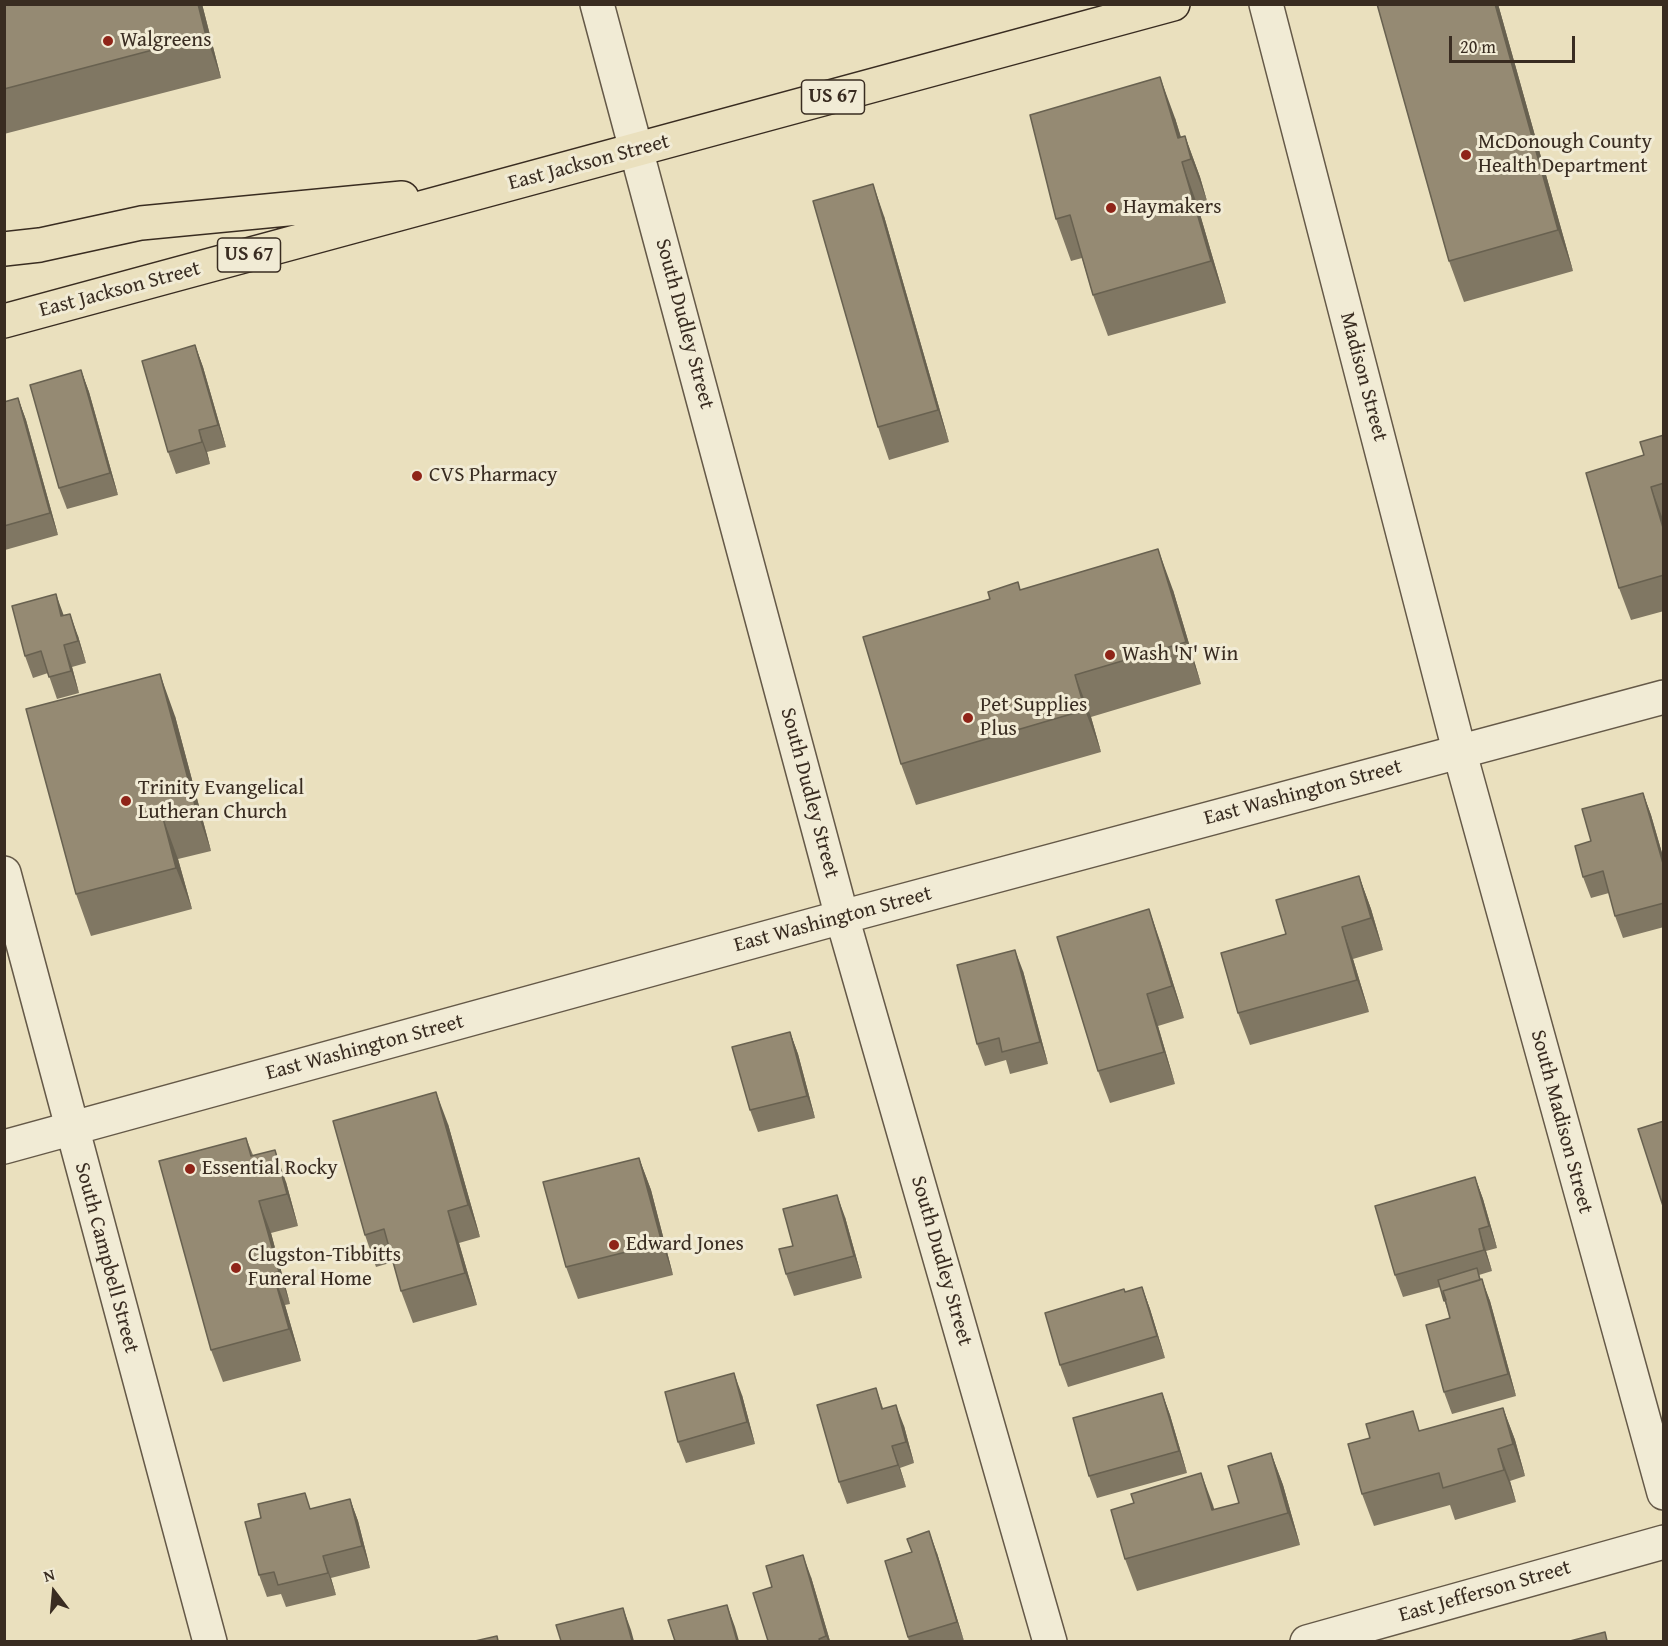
<!DOCTYPE html>
<style>
body{margin:0}
#map{position:relative;width:1668px;height:1646px;overflow:hidden;background:#eae0be;font-family:"Gentium Book Plus",serif}
canvas{display:block}
.frame{position:absolute;inset:0;border:6px solid #392c21;pointer-events:none}
.north{position:absolute;left:24px;top:1562px;width:60px;height:60px;-webkit-text-stroke:4px #f1ebd5;paint-order:stroke;rotate:344deg;font-size:16px;font-weight:700;line-height:24px;text-align:center;color:#392c21}
.north::after{content:'';display:block;margin:auto;width:21px;height:27px;background:#392c21;clip-path:polygon(50% 0,100% 100%,50% 72%,0 100%)}
.scale{position:absolute;left:1449px;top:36px;width:126px;height:27px;box-sizing:border-box;border:3px solid #392c21;border-top:0;padding-left:8px;font-size:18px;line-height:21px;white-space:nowrap;color:#392c21;-webkit-text-stroke:4px #f1ebd5;paint-order:stroke}
</style>
<div id="map">
<canvas width="1668" height="1646"></canvas>
<div class="frame"></div>
<div class="north">N</div>
<div class="scale">20 m</div>
</div>
<script>
const ctx = document.querySelector('canvas').getContext('2d');
ctx.lineJoin = 'round';
function stroke(path, color, width, dash) {
  ctx.strokeStyle = color;
  ctx.lineWidth = width;
  ctx.lineCap = dash ? 'butt' : 'round';
  ctx.setLineDash(dash || []);
  ctx.stroke(path);
}
function paint(path, color) {
  ctx.fillStyle = color;
  ctx.fill(path, 'evenodd');
}
function write(font, color, halo, rows, align = 'center') {
  ctx.font = font + ' "Gentium Book Plus",serif';
  ctx.lineWidth = 6;
  ctx.setLineDash([]);
  ctx.textBaseline = 'middle';
  ctx.strokeStyle = halo;
  ctx.fillStyle = color;
  for (const [text, x, y, turn = 0] of rows) {
    ctx.save();
    ctx.translate(x, y);
    ctx.rotate((+turn || 0) * Math.PI / 180);
    ctx.textAlign = isNaN(turn) ? turn : align;
    if (halo) ctx.strokeText(text, 0, 0);
    ctx.fillText(text, 0, 0);
    ctx.restore();
  }
}
const minor = new Path2D(`
 M597,4L842,917L1050,1642
 M1266,4L1459,750L1664,1493
 M4,873L210,1642
 M4,1147L842,917L1664,697
 M1307,1642L1664,1542`);
const highway = new Path2D(`
 M4,249L40,245L141,223L402,198
 M4,321L1173,4`);
stroke(minor, '#655948', 36);
stroke(highway, '#392c21', 36);
stroke(minor, '#f1ebd5', 33);
stroke(highway, '#eae0be', 33);
paint(new Path2D(`
 M4,4H202L221,78L4,134Z
 M1377,4H1498L1573,271L1464,302L1449,261Z
 M1175,118L1181,137L1185,136L1200,177L1207,201L1197,204L1226,303L1108,336L1093,295L1082,258L1071,261L1056,219Z
 M884,216L949,442L889,460L878,427Z
 M195,345L203,367L226,447L207,452L210,464L176,474L168,452Z
 M81,370L89,392L118,495L67,509L59,488Z
 M18,398L26,420L58,535L5,550L4,402Z
 M1664,435V518L1662,519L1664,522V611L1631,620L1619,588L1644,455Z
 M1021,590H1173L1201,684L1091,717L1101,752L916,805L901,764Z
 M63,615L78,636L86,663L72,667L79,693L57,699L48,673L33,678L25,656Z
 M175,716L211,851L178,859L192,909L91,936L76,894Z
 M1643,793L1651,815L1664,860V927L1623,938L1615,916L1609,893L1591,898L1583,877Z
 M1359,876L1371,909L1383,950L1353,959L1369,1012L1250,1045L1238,1013L1286,934Z
 M1160,941L1184,1018L1158,1026L1175,1084L1110,1103L1098,1071Z
 M1023,971L1048,1064L1010,1074L1006,1060L985,1066L977,1044Z
 M790,1032L798,1054L815,1118L758,1132L750,1110Z
 M448,1124L480,1237L459,1243L477,1305L413,1323L401,1291L393,1262L376,1267L365,1235Z
 M246,1138L253,1155L286,1182L298,1226L271,1233L290,1304L285,1305L301,1361L223,1382L211,1350Z
 M639,1158L651,1190L673,1275L578,1299L566,1267Z
 M1475,1177L1483,1199L1497,1248L1486,1251L1492,1271L1479,1275L1490,1301L1516,1396L1452,1414L1444,1392L1450,1318L1440,1287L1403,1297L1395,1275Z
 M845,1217L862,1278L794,1296L786,1274L793,1246Z
 M1142,1287L1150,1309L1165,1358L1068,1387L1060,1365Z
 M876,1388L883,1408L904,1426L914,1463L900,1468L906,1487L847,1504L839,1482Z
 M1162,1393L1170,1415L1187,1473L1097,1498L1089,1476Z
 M742,1395L755,1444L686,1463L678,1442Z
 M1503,1408L1515,1440L1525,1476L1510,1481L1516,1502L1455,1520L1450,1505L1374,1526L1362,1494L1420,1431Z
 M1271,1453L1283,1485L1300,1545L1137,1591L1125,1559L1134,1503L1214,1510L1239,1503Z
 M350,1499L358,1521L370,1568L331,1578L336,1595L286,1607L281,1594L267,1597L259,1575L311,1509Z
 M912,1552L937,1553L964,1641H909L885,1561Z
 M811,1577L830,1641H768Z`), '#807763');
paint(new Path2D(`
 M198,4H202L221,78L206,36Z
 M1495,4H1498L1573,271L1558,230Z
 M1160,77L1175,118L1188,161L1178,138Z
 M1185,136L1200,177L1207,201L1191,159Z
 M1182,162L1197,204L1226,303L1211,261Z
 M873,184L884,216L949,442L938,410Z
 M195,345L203,367L226,447L218,425Z
 M81,370L89,392L118,495L110,473Z
 M18,398L26,420L58,535L50,513Z
 M199,430L207,452L210,464L202,442Z
 M1651,487L1664,522V531Z
 M1158,549L1173,590L1201,684L1186,642Z
 M56,594L64,616H61Z
 M70,614L78,636L86,663L78,641Z
 M64,645L72,667L79,693L71,671Z
 M160,674L175,716L211,851L196,809Z
 M1075,675L1091,717L1101,752L1085,710Z
 M1643,793L1651,815L1664,860V867Z
 M163,818L178,859L192,909L176,868Z
 M1359,876L1371,909L1383,950L1371,918Z
 M1149,909L1160,941L1184,1018L1172,986Z
 M1342,927L1353,959L1369,1012L1357,980Z
 M1015,950L1023,971L1048,1064L1040,1042Z
 M1147,994L1158,1026L1175,1084L1164,1052Z
 M790,1032L798,1054L815,1118L807,1096Z
 M436,1092L448,1124L480,1237L468,1205Z
 M275,1150L286,1182L298,1226L287,1194Z
 M639,1158L651,1190L673,1275L662,1243Z
 M1475,1177L1483,1199L1497,1248L1489,1226Z
 M837,1195L845,1217L862,1278L854,1256Z
 M259,1201L271,1233L290,1304L279,1272Z
 M448,1211L459,1243L477,1305L465,1273Z
 M1479,1229L1486,1251L1492,1271L1484,1250Z
 M273,1273L285,1305L301,1361L289,1329Z
 M1482,1279L1490,1301L1516,1396L1508,1374Z
 M1142,1287L1150,1309L1165,1358L1157,1336Z
 M734,1373L742,1395L755,1444L747,1422Z
 M1162,1393L1170,1415L1187,1473L1179,1451Z
 M896,1405L904,1426L914,1463L906,1442Z
 M1503,1408L1515,1440L1525,1476L1513,1444Z
 M892,1446L900,1468L906,1487L898,1465Z
 M1498,1449L1510,1481L1516,1502L1504,1470Z
 M1271,1453L1283,1485L1300,1545L1288,1513Z
 M1201,1473L1213,1505L1221,1532L1212,1510Z
 M350,1499L358,1521L370,1568L362,1546Z
 M929,1531L937,1553L964,1641L957,1622Z
 M803,1555L811,1577L830,1641H828L826,1636Z
 M323,1556L331,1578L336,1595L328,1573Z
 M727,1605L735,1627L739,1641H737Z
 M623,1608L631,1630L634,1641H632Z`), '#686150');
const building = new Path2D(`
 M4,4H198L206,36L4,89Z
 M1377,4H1495L1558,230L1449,261Z
 M1160,77L1178,138L1185,136L1191,159L1182,162L1211,261L1093,295L1070,215L1056,219L1030,115Z
 M873,184L938,410L878,427L813,201Z
 M195,345L218,425L199,430L202,442L168,452L142,361Z
 M81,370L110,473L59,488L30,385Z
 M18,398L50,513L4,526V402Z
 M1664,435V483L1651,487L1664,531V575L1619,588L1586,473L1644,455L1640,442Z
 M1158,549L1186,642L1075,675L1085,710L901,764L863,637L990,599L988,592L1018,582L1020,590Z
 M56,594L61,616L70,614L78,641L64,645L71,671L49,677L41,651L25,656L12,606Z
 M160,674L196,809L163,818L176,868L76,894L26,709Z
 M1643,793L1664,867V903L1615,916L1603,871L1583,877L1575,846L1591,841L1582,809Z
 M1359,876L1371,918L1342,927L1357,980L1238,1013L1221,953L1286,934L1276,900Z
 M1149,909L1172,986L1147,994L1164,1052L1098,1071L1057,937Z
 M1015,950L1040,1042L1002,1052L999,1038L977,1044L957,965Z
 M790,1032L807,1096L750,1110L732,1047Z
 M436,1092L468,1205L448,1211L465,1273L401,1291L384,1229L365,1235L333,1121Z
 M1664,1121V1206H1663L1638,1129Z
 M246,1138L251,1156L275,1150L287,1194L259,1201L279,1272L273,1273L289,1329L211,1350L159,1161Z
 M639,1158L662,1243L566,1267L543,1182Z
 M1475,1177L1489,1226L1479,1229L1484,1250L1395,1275L1375,1206Z
 M837,1195L854,1256L786,1274L779,1249L793,1246L783,1209Z
 M1477,1268L1480,1280L1443,1291L1446,1300L1444,1301L1438,1280Z
 M1482,1279L1508,1374L1444,1392L1426,1325L1450,1318L1443,1291Z
 M1142,1287L1157,1336L1060,1365L1045,1313L1124,1289L1125,1292Z
 M734,1373L747,1422L678,1442L665,1392Z
 M876,1388L882,1409L896,1405L906,1442L892,1446L898,1465L839,1482L817,1405Z
 M1162,1393L1179,1451L1089,1476L1073,1418Z
 M1503,1408L1513,1444L1498,1449L1504,1470L1443,1488L1439,1473L1362,1494L1348,1444L1370,1438L1366,1424L1413,1411L1419,1431Z
 M1271,1453L1288,1513L1125,1559L1111,1510L1134,1503L1131,1494L1201,1473L1212,1510L1239,1503L1228,1466Z
 M305,1493L310,1509L350,1499L362,1546L323,1556L328,1573L278,1585L274,1572L259,1575L245,1522L261,1518L258,1504Z
 M929,1531L957,1622L908,1637L885,1561L912,1552L907,1539Z
 M803,1555L826,1636L819,1639L820,1641H768L753,1593L772,1587L766,1566Z
 M727,1605L737,1641H675L668,1620Z
 M623,1608L632,1641H561L556,1625Z
 M1605,1632L1607,1641H1570Z
 M497,1636L498,1641H475Z`);
paint(building, '#958a73');
stroke(building, '#686150', 1.5);
for (const [x, y, r, color] of [
 [108,41,6,"#8f2418"],
 [1466,155,6,"#8f2418"],
 [1111,208,6,"#8f2418"],
 [417,476,6,"#8f2418"],
 [1110,655,6,"#8f2418"],
 [968,718,6,"#8f2418"],
 [126,801,6,"#8f2418"],
 [190,1169,6,"#8f2418"],
 [614,1245,6,"#8f2418"],
 [236,1268,6,"#8f2418"]
]) {
  const dot = new Path2D();
  dot.arc(x, y, r, 0, 2 * Math.PI);
  ctx.fillStyle = color;
  ctx.fill(dot);
  stroke(dot, '#f1ebd5', 2);
}
for (const [x, y, w] of [
 [833,97,63],
 [249,255,63]
]) {
  const box = new Path2D();
  box.roundRect(x - w / 2, y - 17, w, 34, 4.5);
  ctx.fillStyle = '#f1ebd5';
  ctx.fill(box);
  stroke(box, '#392c21', 1.5);
}
write('bold 20px', '#392c21', null, [
 ["US 67",833,97],
 ["US 67",249,255]
]);
write('21px', '#392c21', '#f1ebd5', [
 ["Walgreens",120,41],
 ["McDonough County",1478,143],
 ["Health Department",1478,167],
 ["Haymakers",1123,208],
 ["CVS Pharmacy",429,476],
 ["Wash 'N' Win",1122,655],
 ["Pet Supplies",980,706],
 ["Plus",980,730],
 ["Trinity Evangelical",138,789],
 ["Lutheran Church",138,813],
 ["Essential Rocky",202,1169],
 ["Edward Jones",626,1245],
 ["Clugston-Tibbitts",248,1256],
 ["Funeral Home",248,1280]
], 'left');
write('21px', '#392c21', '#f1ebd5', [
 ["East Jackson Street",589,163,-15],
 ["East Jackson Street",120,290,-15],
 ["South Dudley Street",684,324,75],
 ["Madison Street",1363,377,75],
 ["South Dudley Street",809,793,75],
 ["East Washington Street",1303,793,-15],
 ["East Washington Street",833,920,-15],
 ["East Washington Street",365,1048,-15],
 ["South Madison Street",1561,1122,75],
 ["South Campbell Street",106,1258,75],
 ["South Dudley Street",941,1261,74],
 ["East Jefferson Street",1485,1592,-16]
]);
</script>
